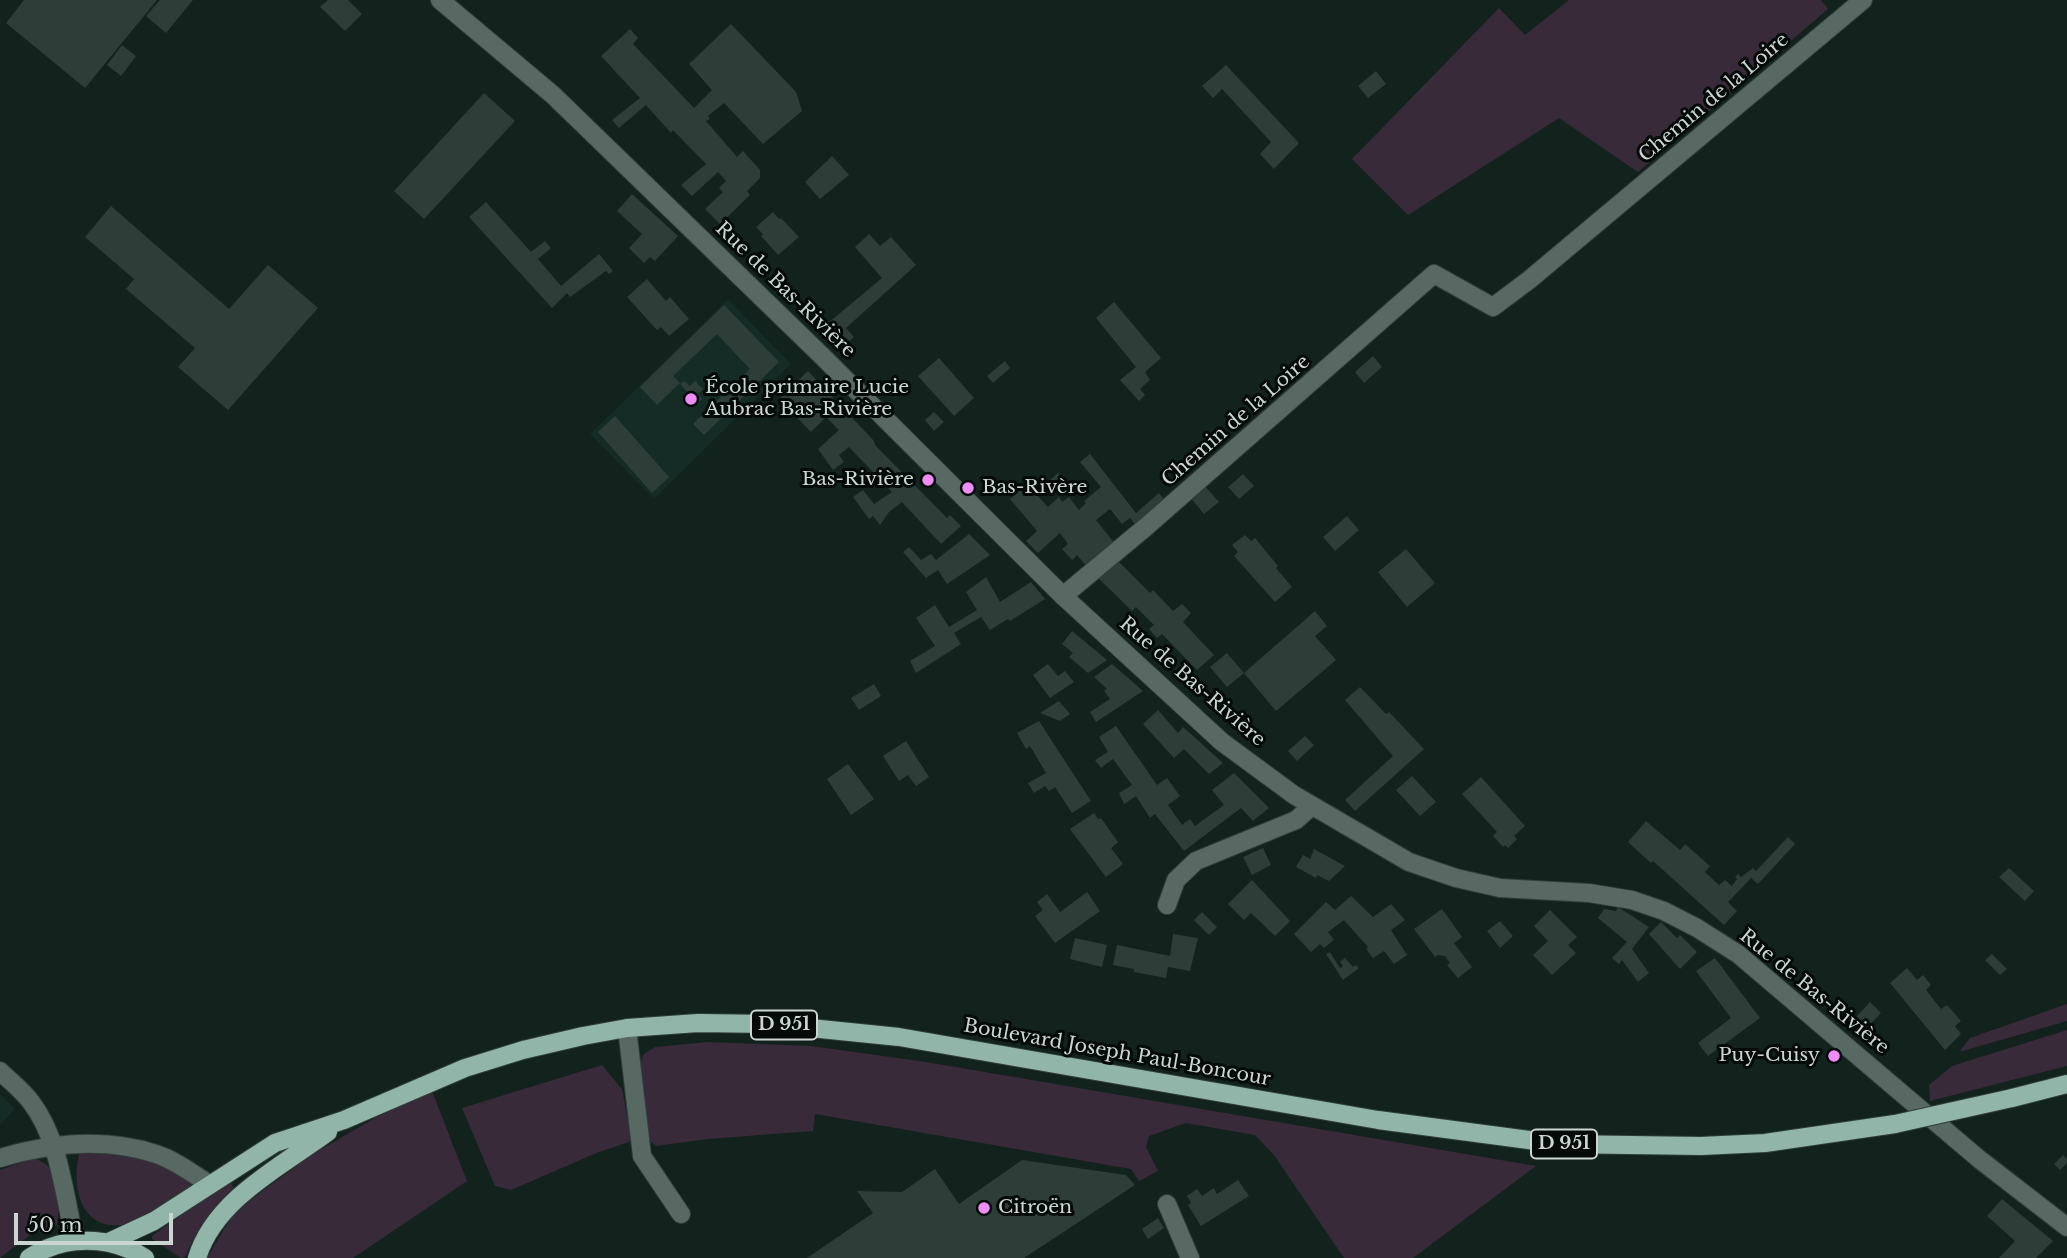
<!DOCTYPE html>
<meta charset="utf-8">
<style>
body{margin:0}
#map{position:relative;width:2067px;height:1258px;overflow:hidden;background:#12221d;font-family:"Libre Baskerville",serif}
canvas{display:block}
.scale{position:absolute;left:14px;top:1213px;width:159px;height:32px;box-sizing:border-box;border:4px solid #cbd5d1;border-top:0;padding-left:9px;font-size:21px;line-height:24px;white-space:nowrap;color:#cbd5d1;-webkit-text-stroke:5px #040a08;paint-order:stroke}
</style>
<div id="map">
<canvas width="2067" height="1258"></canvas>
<div class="scale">50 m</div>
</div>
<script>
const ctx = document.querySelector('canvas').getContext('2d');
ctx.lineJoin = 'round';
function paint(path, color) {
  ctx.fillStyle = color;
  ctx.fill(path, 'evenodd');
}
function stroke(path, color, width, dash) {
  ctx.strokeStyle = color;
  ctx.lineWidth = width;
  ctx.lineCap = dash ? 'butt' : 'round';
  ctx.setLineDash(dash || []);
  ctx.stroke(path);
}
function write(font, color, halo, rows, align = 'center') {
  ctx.font = font + ' "Libre Baskerville",serif';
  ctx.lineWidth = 6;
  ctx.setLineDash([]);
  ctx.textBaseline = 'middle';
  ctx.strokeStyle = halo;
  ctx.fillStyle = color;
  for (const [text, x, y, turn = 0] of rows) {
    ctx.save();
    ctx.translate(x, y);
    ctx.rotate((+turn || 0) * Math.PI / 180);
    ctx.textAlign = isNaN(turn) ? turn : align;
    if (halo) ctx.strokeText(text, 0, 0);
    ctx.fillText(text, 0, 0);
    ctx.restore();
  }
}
paint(new Path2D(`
 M728,299L791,364L654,499L590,434Z
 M0,1094L15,1109L0,1125Z`), '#152c26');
paint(new Path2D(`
 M1569,0H1821L1828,9L1638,172L1559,118L1408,215L1352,159L1499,8L1525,35Z
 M2067,1004V1021L1959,1052L1970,1038Z
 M2067,1030V1066L1930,1101L1929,1085L1952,1066Z
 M708,1042L811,1046L926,1062L1536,1166L1413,1258H1344L1274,1155L1255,1135L1186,1123L1149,1136L1146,1147L1158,1171L1139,1181L1131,1169L815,1114L813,1131L708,1139L656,1146L647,1138L639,1066L644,1054L655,1047Z
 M602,1065L622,1089L632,1141L599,1152L511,1190L495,1186L462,1108Z
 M432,1091L467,1181L353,1258H207L235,1211L313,1154L375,1118Z
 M92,1150L131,1152L185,1174L191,1187C174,1199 155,1215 135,1222C85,1238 70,1194 79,1154Z
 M34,1158C39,1160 45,1163 49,1167C59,1179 60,1210 57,1225L30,1235L0,1258V1170Z
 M230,1181L234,1189C212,1209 197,1229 185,1257L181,1258L152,1239V1236Z`), '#382a39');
paint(new Path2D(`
 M24,0H157L85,88L6,23Z
 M160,0H193L166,33L146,16Z
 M328,0H348L362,14L345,31L320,7Z
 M731,24L796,92L802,111L763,144L724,103L708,116L710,119L706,121L737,157L743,151L760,170V178L747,191L750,195L720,224L705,209L723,192L719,188L726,181L718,172L692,196L681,185L706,164L673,130L671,133L646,105L619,128L612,120L640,98L601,56L630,29L638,38L633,44L694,108L712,90L689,64Z
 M122,45L136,56L121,76L107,65Z
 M1226,65L1299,143L1274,169L1260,154L1271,142L1222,89L1213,98L1202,86Z
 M1376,71L1386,84L1368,98L1358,86Z
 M484,93L515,121L424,219L394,191Z
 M832,156L849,175L820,199L805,182Z
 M632,194L678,236L655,261L650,257L644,263L629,248L642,234L617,211Z
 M486,202L531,252L545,241L551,248L538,259L561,286L599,254L613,271L609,274L606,271L570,297L567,293L552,308L469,217Z
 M111,206L229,309L268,265L318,308L228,410L178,367L195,348L126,289L134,279L85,237Z
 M773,212L779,219L781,218L799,237L778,255L761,236L763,234L756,227Z
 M869,234L880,246L891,237L916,265L846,328L854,337L842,348L821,329L882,278L855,247Z
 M647,279L666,301L670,297L689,319L669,336L661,327L657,330L627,297Z
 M1114,302L1161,358L1145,372L1150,380L1140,389L1145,395L1139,401L1120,380L1136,367L1096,318Z
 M804,304L814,314L811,318L800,307Z
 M724,305L779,362L704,435L693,424L750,369L717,334L673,376L680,383L657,405L640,387Z
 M1373,356L1382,367L1364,383L1355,372Z
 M939,358L974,398L954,416L918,376Z
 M1005,361L1010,368L993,383L987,376Z
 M808,371L874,441L875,445L947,518L950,515L961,526L941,544L902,502L889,512L880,525L873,516L869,519L853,497L863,490L874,504L892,492L849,447L839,455L844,462L833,470L818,449L839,430L826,417L811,432L779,399Z
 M684,381L690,386L695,381L703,389L698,394L702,399L698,403L680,384Z
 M934,412L944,422L934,431L925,420Z
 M615,416L669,477L652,493L598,432Z
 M1090,454L1136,513L1159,493L1166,502L1135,524L1130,518L1122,524L1110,509L1096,520L1116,545L1088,568L1077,555L1072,560L1062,549L1068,544L1060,533L1038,553L1026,541L1037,531L1010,499L1027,484L1048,507L1059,497L1062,502L1069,497L1079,510L1086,503L1084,501L1101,487L1080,462Z
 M1058,473L1064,480L1055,488L1049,481Z
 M1243,474L1254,486L1239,499L1228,487Z
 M1204,485L1219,502L1204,514L1190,497Z
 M1347,516L1359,530L1335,551L1323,537Z
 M969,534L990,555L947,584L938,570L926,578L903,552L909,547L921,560L931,554L936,560Z
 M1245,535L1251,541L1255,538L1278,566L1276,568L1292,587L1275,602L1234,556L1238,552L1232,545Z
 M1406,549L1435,583L1407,607L1378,572Z
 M1115,558L1150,593L1153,590L1173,611L1182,604L1191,613L1183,622L1214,655L1197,670L1162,634L1157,638L1149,629L1154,625L1136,607L1132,611L1095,575Z
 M986,577L1000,602L1031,582L1045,599L1010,621L1008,619L990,630L981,617L954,633L961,644L916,673L910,661L935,646L916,618L935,605L949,627L977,610L966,592Z
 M1315,611L1327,626L1315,636L1336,660L1276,711L1244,673Z
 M1072,631L1107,660L1088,673L1069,657L1073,653L1062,644Z
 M1227,653L1244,673L1227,687L1210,667Z
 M1048,664L1058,676L1065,671L1074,682L1050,698L1033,675Z
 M1112,664L1143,691L1096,722L1090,712L1110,699L1104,691L1107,689L1094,677Z
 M1178,668L1189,677L1182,682L1173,674Z
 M874,684L881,696L859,710L851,698Z
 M1360,687L1386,714L1389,712L1424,749L1355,811L1345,800L1393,756L1345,700Z
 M1059,701L1070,714L1060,721L1040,713Z
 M1158,710L1178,733L1183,727L1223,763L1209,774L1184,749L1174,758L1143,724Z
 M1039,721L1091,801L1072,813L1055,787L1049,791L1045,786L1034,793L1028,783L1046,773L1030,746L1026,749L1017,733Z
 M1116,726L1157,785L1167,778L1180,796L1168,805L1182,825L1190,819L1195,826L1224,805L1212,790L1234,773L1269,808L1253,821L1241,808L1184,851L1155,814L1150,818L1136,796L1124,804L1119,793L1132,785L1113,759L1101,768L1095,760L1108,752L1099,737Z
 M1305,736L1314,745L1297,761L1288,751Z
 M906,741L929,777L916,786L908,775L899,781L883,756Z
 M848,764L874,799L851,815L827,779Z
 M1412,776L1436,802L1420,816L1396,790Z
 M1481,777L1525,826L1514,836L1517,839L1508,848L1505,845L1503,847L1493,836L1497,832L1462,794Z
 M1094,813L1098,819L1101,818L1118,842L1111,848L1123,864L1106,877L1070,829Z
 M1646,821L1680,850L1685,844L1710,866L1705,872L1719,885L1725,880L1732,886L1737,879L1735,877L1738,874L1741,877L1753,868L1756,871L1788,837L1795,844L1758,884L1751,878L1732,898L1728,902L1737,911L1724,925L1653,861L1651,863L1628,842Z
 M1263,848L1271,865L1252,875L1243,857Z
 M1314,849L1345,866L1329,881L1317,875L1316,878L1296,867L1303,855L1310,859Z
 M2009,868L2034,891L2025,901L1999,877Z
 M1252,880L1290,921L1275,936L1251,913L1244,920L1228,904Z
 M1087,892L1100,911L1055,943L1035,916L1043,910L1037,902L1047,894L1060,912Z
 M1351,896L1373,917L1391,904L1405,920L1391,930L1407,955L1394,964L1384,951L1373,958L1366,949L1368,947L1344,920L1328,932L1334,940L1324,948L1320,944L1311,952L1294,934L1326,902L1335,910Z
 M1618,907L1649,927L1632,949L1649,973L1638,982L1622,960L1619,964L1612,958L1627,942L1598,918L1604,909L1616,911Z
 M1442,909L1462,937L1454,943L1472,967L1458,978L1447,965L1450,963L1445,956L1438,955L1435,957L1414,929Z
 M1550,910L1577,937L1568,945L1576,953L1552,975L1533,955L1548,941L1534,926Z
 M1202,912L1217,927L1209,935L1194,920Z
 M1500,921L1513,936L1500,948L1487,931Z
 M1661,922L1677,938L1680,935L1697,952L1680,969L1649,934Z
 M1173,934L1198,938L1190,971L1168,967L1166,978L1134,972V969L1113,965L1117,945L1170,956Z
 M1075,938L1107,945L1102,967L1070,959Z
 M1330,952L1340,968L1343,966L1340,962L1345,958L1353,967L1356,965L1359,968L1343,980L1326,954Z
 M1992,954L2007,969L2000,975L1985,960Z
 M1715,958L1760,1018L1708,1056L1698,1043L1731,1018L1696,971Z
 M1907,968L1917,980L1923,975L1931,985L1926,990L1941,1009L1947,1005L1961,1021L1955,1026L1961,1034L1945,1050L1890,983Z
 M1870,1002L1881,1013L1865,1030L1854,1019Z
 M2063,1155L2067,1159V1163L2060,1170L2054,1164Z
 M1022,1160L1126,1175L1135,1185L1024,1258H807L873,1213L857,1191L902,1192L935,1169L959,1204Z
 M1238,1180L1249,1196L1201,1226L1188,1205L1191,1203L1187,1196L1197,1189L1202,1196L1214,1188L1217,1194Z
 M2002,1199L2053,1241L2036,1258H1999L2015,1241L1987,1216Z
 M1158,1218L1164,1228L1148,1239L1142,1229Z`), '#2d3e38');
const minor = new Path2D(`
 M440,0L553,95L822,356L1063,596L1222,742L1294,795L1409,862L1456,878L1500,888L1589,893L1632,900L1664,911L1697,928L1738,954L1979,1159L2067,1227
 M1063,596L1147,526L1434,274L1493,307L1529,280L1863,0
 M1167,905L1176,880L1196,861L1296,820L1312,806
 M627,1028L642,1156L681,1214
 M0,1071C10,1081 23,1091 31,1102C60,1140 64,1195 75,1241
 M0,1158C51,1143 105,1137 156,1154C175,1160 193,1174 209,1184
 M1167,1204L1190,1258`);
const major = new Path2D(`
 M2012,1098L2067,1084
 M109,1242L154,1221L275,1143L344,1120L465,1068L523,1050L583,1036L627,1028L698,1023L771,1024L899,1037L1378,1120L1559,1144L1701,1146L1765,1143L1895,1124
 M29,1258C64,1235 110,1235 145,1258
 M197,1258C215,1199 282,1166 328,1132`);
stroke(minor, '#303f3a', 20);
stroke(major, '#303f3a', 20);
stroke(minor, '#586963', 18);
stroke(major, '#92b5a9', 18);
const majorBridge = new Path2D(`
 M1895,1124L2012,1098`);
stroke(majorBridge, '#303f3a', 20, []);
stroke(majorBridge, '#92b5a9', 18);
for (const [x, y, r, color] of [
 [691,399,7,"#ee8cf8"],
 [928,480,7,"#ee8cf8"],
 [968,488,7,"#ee8cf8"],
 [1834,1056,7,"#ee8cf8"],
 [984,1208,7,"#ee8cf8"]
]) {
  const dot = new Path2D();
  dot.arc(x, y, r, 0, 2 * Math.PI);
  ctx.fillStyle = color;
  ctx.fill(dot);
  stroke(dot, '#040a08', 2.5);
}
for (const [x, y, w] of [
 [784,1025,66],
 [1564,1144,66]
]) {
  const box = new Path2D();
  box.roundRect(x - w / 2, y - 14.5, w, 29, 5);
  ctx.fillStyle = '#040a08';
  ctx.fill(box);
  stroke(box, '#cbd5d1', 2);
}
write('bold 18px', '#cbd5d1', null, [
 ["D 951",784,1025],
 ["D 951",1564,1144]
]);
write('19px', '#cbd5d1', '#040a08', [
 ["Chemin de la Loire",1714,98,-40],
 ["Rue de Bas-Rivière",785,290,44],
 ["Chemin de la Loire",1236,421,-41],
 ["Rue de Bas-Rivière",1192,682,41],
 ["Rue de Bas-Rivière",1814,992,39],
 ["Boulevard Joseph Paul-Boncour",1117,1053,10]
]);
write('19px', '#cbd5d1', '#040a08', [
 ["École primaire Lucie",705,388],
 ["Aubrac Bas-Rivière",705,410],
 ["Bas-Rivière",914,480,"right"],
 ["Bas-Rivère",982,488],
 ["Puy-Cuisy",1820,1056,"right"],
 ["Citroën",998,1208]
], 'left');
</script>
